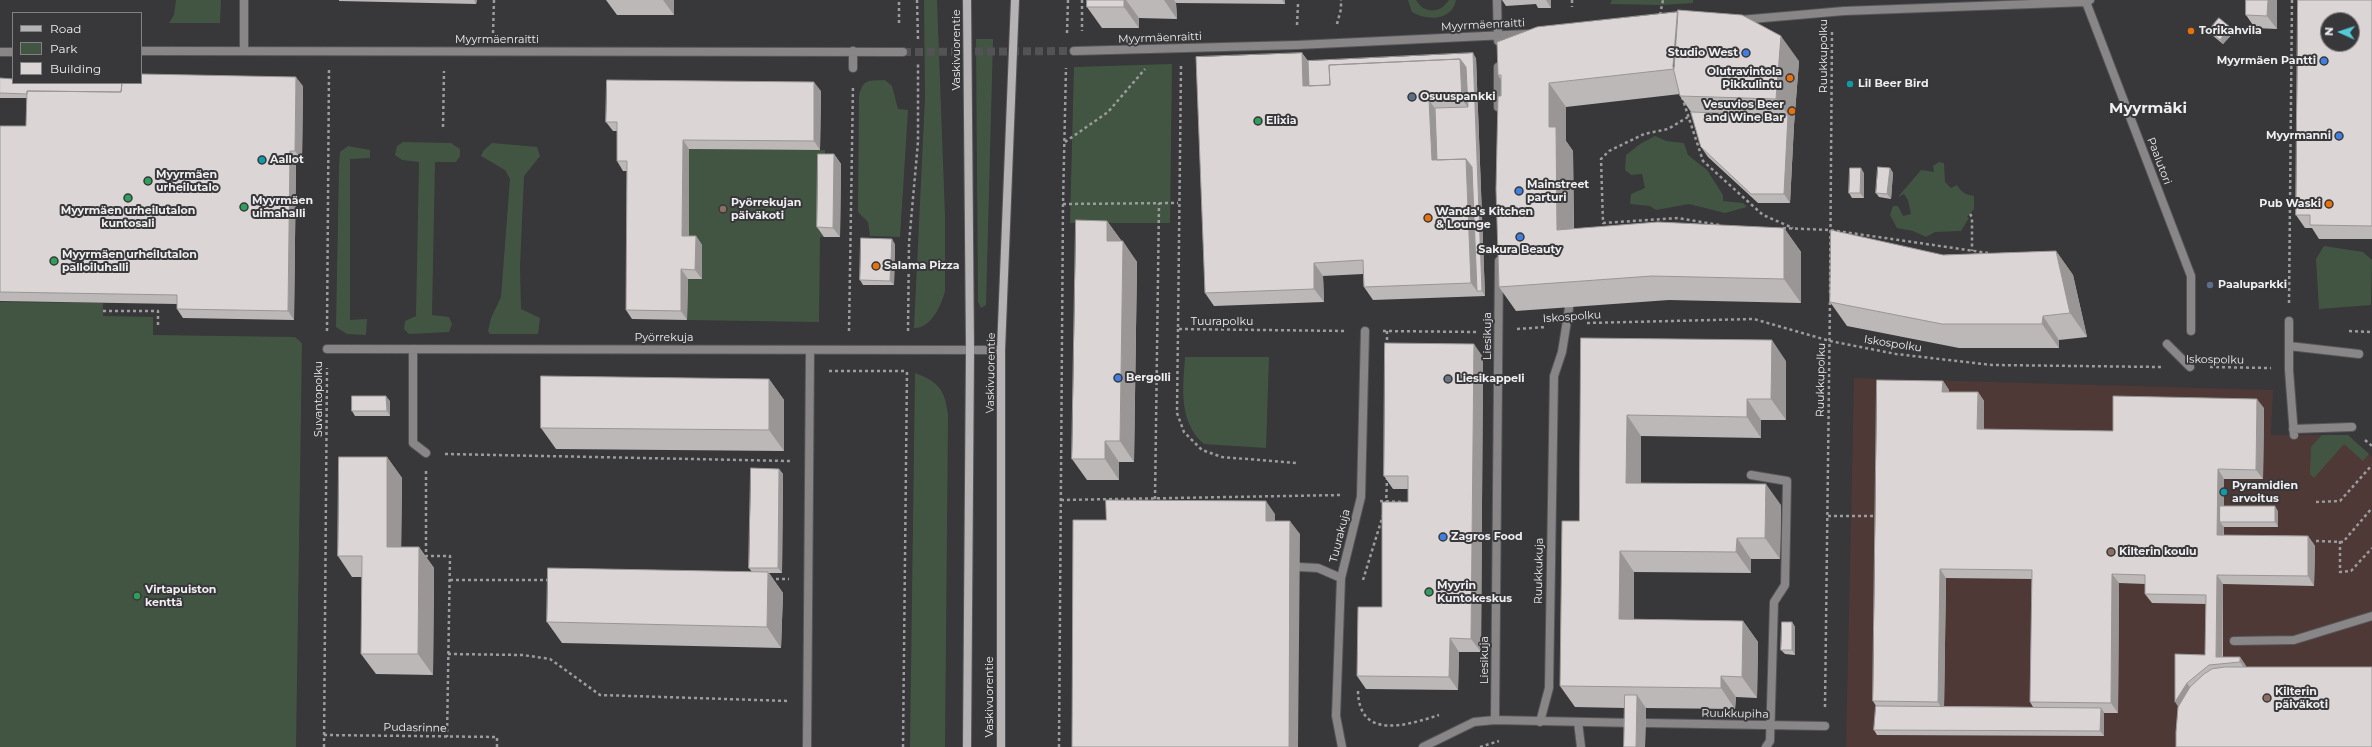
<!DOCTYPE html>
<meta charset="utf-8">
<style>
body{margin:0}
#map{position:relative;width:2372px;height:747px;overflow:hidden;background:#38373a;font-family:Montserrat,sans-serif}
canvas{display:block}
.legend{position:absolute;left:12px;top:12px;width:130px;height:72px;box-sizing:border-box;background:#38373a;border:1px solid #818083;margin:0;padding:5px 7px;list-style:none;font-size:12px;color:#efeef0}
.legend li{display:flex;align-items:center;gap:8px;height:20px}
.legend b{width:20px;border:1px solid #818083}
.north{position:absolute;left:2320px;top:12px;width:40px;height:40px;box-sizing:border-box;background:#38373a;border:1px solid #818083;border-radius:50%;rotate:273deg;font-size:11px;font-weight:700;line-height:16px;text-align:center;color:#efeef0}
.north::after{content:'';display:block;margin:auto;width:14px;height:18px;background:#52cbd7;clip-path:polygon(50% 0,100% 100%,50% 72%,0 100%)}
</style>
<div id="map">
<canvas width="2372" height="747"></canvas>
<ul class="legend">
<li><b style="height:5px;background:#b6b3b4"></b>Road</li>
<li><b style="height:11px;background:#425543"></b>Park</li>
<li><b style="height:11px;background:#dbd6d5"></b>Building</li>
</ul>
<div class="north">N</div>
</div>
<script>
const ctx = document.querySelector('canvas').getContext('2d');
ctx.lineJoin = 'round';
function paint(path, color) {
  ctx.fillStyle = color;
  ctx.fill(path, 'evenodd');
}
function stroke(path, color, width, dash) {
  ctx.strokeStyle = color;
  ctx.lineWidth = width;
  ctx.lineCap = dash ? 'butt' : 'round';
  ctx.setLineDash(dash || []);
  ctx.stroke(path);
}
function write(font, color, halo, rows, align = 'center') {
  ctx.font = font + ' Montserrat,sans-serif';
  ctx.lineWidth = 4;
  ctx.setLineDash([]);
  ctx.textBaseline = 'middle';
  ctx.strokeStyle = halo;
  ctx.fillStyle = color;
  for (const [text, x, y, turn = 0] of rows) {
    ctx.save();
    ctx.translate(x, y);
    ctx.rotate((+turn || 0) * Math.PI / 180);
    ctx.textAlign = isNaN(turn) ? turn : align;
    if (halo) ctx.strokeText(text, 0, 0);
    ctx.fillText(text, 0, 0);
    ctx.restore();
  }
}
paint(new Path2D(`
 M1854,378L2273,390L2271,435H2348L2372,457V747H1846Z`), '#4e3937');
paint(new Path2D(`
 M176,0H221L220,23H169L174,15Z
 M924,0H937L945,216V291C942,304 931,329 914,328L925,98Z
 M1408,0H1416C1424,14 1440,14 1449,0H1456C1452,21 1427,21 1412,12Z
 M1612,0H1693V3L1662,5L1610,4Z
 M976,39H993L986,305L981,308L978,302Z
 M1172,64L1170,223H1070L1074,67Z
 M885,80L892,86L898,109L908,110L900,237L870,236L868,222L858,212L859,96C863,78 869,81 885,80Z
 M1655,136L1666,141L1684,143L1688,155L1707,170L1723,195V201L1743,203L1747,207L1725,213L1689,204L1656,210L1650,206L1630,204L1631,194L1645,188L1642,174L1631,175L1625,170L1626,155L1640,144Z
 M403,142L451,143L460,149V156L456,162H435L432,315L449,317L452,324L449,332L409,334L404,329L405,321L416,316L419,162L402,160L395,155L397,146Z
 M492,143L537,147L540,156L524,176L520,266L521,309L540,318L538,334H490L488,331L491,318L501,297L510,179L505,170L481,156L484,150Z
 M348,146L370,150V158L350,159V320L367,319L366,335L347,334L336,327L339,166L340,152Z
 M689,149L825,150L824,237H820L819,322L687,320L688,279H702V246L689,245Z
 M1939,162L1944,163L1945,182L1951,188L1957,185C1961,192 1966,195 1974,196V209L1967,217L1969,218L1961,231L1935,232L1926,237L1913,231L1897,228L1890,215L1893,206H1898L1903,216L1911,214L1908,200L1904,194L1898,197L1921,170L1934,172L1933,166Z
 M2324,246L2363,252L2372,260L2371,305L2319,309L2316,259Z
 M0,302L103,303V316L153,317V335L295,337L302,343L296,747H0Z
 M1185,357H1269L1266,448L1204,444C1178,422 1183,387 1185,357Z
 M915,373C939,382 945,390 948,415L945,747H910Z
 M2322,435H2348L2369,454L2363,461L2344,444L2314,478L2310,474L2311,447Z`), '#425543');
stroke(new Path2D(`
 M903,52L1074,51`), '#535255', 8, [8, 4]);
const service = new Path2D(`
 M2167,344L2190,367
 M413,349V443L426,453
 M1751,475L1787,481L1785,585L1774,602L1770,741L1766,747
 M1299,567L1318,568L1341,578
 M2234,641L2294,640L2372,616
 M1540,722L1549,688L1554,376L1562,352L1569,308
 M1578,722L1581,747
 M807,747L810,350`);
const pedestrian = new Path2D(`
 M244,0V51
 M1497,0L1498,41
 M2086,2L2191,276V331
 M1740,20L1844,11L2086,2L2090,0
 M141,51L903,52
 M1074,51L1297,45L1527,34
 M0,52H13
 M1498,67V107
 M853,68V51
 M2289,321V370L2294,435
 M2289,346L2359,354
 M2293,429L2352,427
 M1495,720L1499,261`);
const minor = new Path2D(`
 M327,349L1001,350
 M1646,723L1825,726
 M1342,747L1336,716L1341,578L1361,497L1365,331
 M1423,747L1474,722L1495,720L1634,723`);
const secondary = new Path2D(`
 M967,747L970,350L967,0
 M1001,747V350L1015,0`);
stroke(service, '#555457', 10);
stroke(pedestrian, '#555457', 10);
stroke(minor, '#555457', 10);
stroke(secondary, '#555457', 10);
stroke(new Path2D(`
 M917,0L918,39
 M1082,0V31
 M1572,0V7
 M1660,15L1663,0
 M899,23V0
 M1337,24L1341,9V0
 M1297,25L1298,4
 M493,33L494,0
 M1067,33L1068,0
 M1181,66L1178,329L1346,331
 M1682,97L1703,161L1763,215L1793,228
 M1688,117L1668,129L1644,134L1609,151L1601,159L1603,223L1678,218L1720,225
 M443,127L444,71
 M1065,142L1108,112L1145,69
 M1063,204L1178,203
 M1970,214L1972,217V251
 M1783,228L1830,230L1988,253
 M1830,293L1832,32
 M2289,303L2292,0
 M103,311H158V327
 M1587,323L1754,319L1830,341L1896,354L1992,365L2161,367
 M1178,329L1177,413L1184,432L1202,450L1222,457L1296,463
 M1517,329L1546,327
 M327,331L329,70
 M849,331L853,86
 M908,331L909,243L918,142V64
 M1383,331L1478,332
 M1387,331V346
 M2349,331L2372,332
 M2210,367L2271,368
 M829,371H906
 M2365,440L2372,446
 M445,454L790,461
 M426,471V556H450L447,737
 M1155,499L1159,203
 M1061,500L1341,495
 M1380,501L1401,502
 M2316,502L2340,501L2372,465
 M1386,504L1387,479
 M1828,516H1877
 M2316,541L2343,542L2372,508
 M2340,541V572L2351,571L2372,548
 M770,579H789
 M450,580H551
 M1363,580L1383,515
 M448,654L523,655L550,659L600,695L789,701
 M1358,691C1359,741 1408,725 1439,715
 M1825,707L1830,300
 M324,735L497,737V747
 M324,747L327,368
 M903,747L907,370
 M1059,747L1063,204L1066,68
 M1480,747L1499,741`), '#9c9b9d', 2.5, [3, 3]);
stroke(service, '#888687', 8);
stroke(pedestrian, '#888687', 8);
stroke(minor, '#888687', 8);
stroke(secondary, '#b6b3b4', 8);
paint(new Path2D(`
 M339,0H477L476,4L339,1Z
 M606,0H674V15H617Z
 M1087,0H1285V4L1176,3L1177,19L1139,18V28H1102L1087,7Z
 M1502,0H1551V8H1538L1536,4L1506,6Z
 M2246,0H2277V29L2255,28L2246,15Z
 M2372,0V239H2319L2312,228H2305L2296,215Z
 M2209,30L2234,32L2223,44L2212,35Z
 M1302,53L1308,61L1476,58L1485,296L1373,300L1364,287L1363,274L1323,276L1324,302L1214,306L1205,293Z
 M1799,61L1794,125L1790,203H1758L1708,157L1701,147L1691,112L1680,96V94L1566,107V141L1573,151L1574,229L1784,228L1801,252V303L1669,300L1516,311L1499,287L1501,80L1498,75Z
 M0,78L13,83L303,86L302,160H296L294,320L183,318L177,309V304L0,301V126H26L27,98H0Z
 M821,91L820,150L689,149V236H696L702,245V279H688L687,320L632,319L626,310L627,171H623L617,161V131H613L606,122Z
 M834,154L841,164L840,237H824L817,227Z
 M1890,168L1893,173L1891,199L1879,197L1876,193Z
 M1864,173V198H1852L1849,193Z
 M1107,221L1137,262L1134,462H1119V480H1087L1072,459Z
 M895,244L894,285H863L860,280Z
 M2056,251L2073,275L2087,337L2059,340V348H1959L1847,326L1830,302L1943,255Z
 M1581,338L1786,361V420H1761V438L1641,436V483L1781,505L1780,559H1751V573L1634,572V619L1743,621L1758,642L1757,698L1736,697L1735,709L1646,708L1645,747H1624L1625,708L1575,707L1560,686L1579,521Z
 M1483,357L1481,652H1459L1458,690L1366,689L1357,676L1382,607L1408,502V489H1393L1384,476Z
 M769,379L784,400V451L556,449L541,428Z
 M1943,381L1949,390V392H1978L1984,401V430L2113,431L2264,408L2263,479H2224V506L2278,511V527H2224V535L2308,536L2315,546L2314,586L2223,584V657H2240L2246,666L2178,707L2175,654L2205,655L2206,604L2152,603L2145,594V584L2119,583L2118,713H2104V736L1877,735L1874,730L1876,706L1873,701ZM1946,578L2032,579L2030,702L2033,707L1944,706Z
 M390,401V416H355L352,411Z
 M387,457L402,478L401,547H419L434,568L433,675L376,674L361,654L362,577H352L338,556Z
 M779,469L783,474L782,573H769L783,593L781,648L562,643L547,622L752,572L749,568Z
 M1792,622L1795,627V655L1785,654L1781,650Z`), '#bcb8b7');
paint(new Path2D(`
 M474,0H477L476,4Z
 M663,0H674V15Z
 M1124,0H1126L1139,18V28L1124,7Z
 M1164,0H1174L1176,3L1177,19Z
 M1282,0H1285V4Z
 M1546,0H1551V8Z
 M2268,0H2277V29L2267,16Z
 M2230,27L2234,32L2223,44L2220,40Z
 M1781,36L1799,61L1794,125L1790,203L1784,194L1788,115L1776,99Z
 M1302,53L1311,66L1312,95L1303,86Z
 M1473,53L1476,58L1485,296L1482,291Z
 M1460,59L1469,72L1471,112L1462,99Z
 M296,77L303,86L302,160L295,151Z
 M814,82L821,91L820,150L814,141Z
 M1549,83L1566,107V141L1573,151L1574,254L1557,230L1549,127Z
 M1429,100L1438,113L1441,168L1432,160Z
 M683,140L689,149V245L682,236Z
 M290,151L296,160L294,320L288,311Z
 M834,154L841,164L840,237L833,228Z
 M1466,159L1475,172L1477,291L1471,283Z
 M1861,168L1864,173V198L1860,193Z
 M1890,168L1893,173L1891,199L1887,194Z
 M1107,221L1122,242L1107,241Z
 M1784,228L1801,252V303L1784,279Z
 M696,236L702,245V279L695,270Z
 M892,239L895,244L894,285L890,281Z
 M1123,241L1137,262L1134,462L1120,441Z
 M2056,251L2073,275L2087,337L2070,313Z
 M1314,263L1323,276L1324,302L1314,289Z
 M681,269L688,279L687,320L681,311Z
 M2043,316L2059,340V348L2042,324Z
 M1772,340L1786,361V420L1771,399Z
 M1474,344L1483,357L1481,652L1471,639Z
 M769,379L784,400V451L769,430Z
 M1943,381L1949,390V401L1942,392Z
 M1978,392L1984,401V439L1977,429Z
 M386,396L390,401V416L387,411Z
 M1747,399L1761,420V438L1747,417Z
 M2257,399L2264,408L2263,479L2256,470Z
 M1627,415L1641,436V504L1626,483Z
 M1105,441L1119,462V480L1105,459Z
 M387,457L402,478L401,568L387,547Z
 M779,469L783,474L782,573L778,568Z
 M2218,469L2224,479V522H2220L2224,527L2223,544L2217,535Z
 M1766,484L1781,505L1780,559L1765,538Z
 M1266,501L1275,514V534L1266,521Z
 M2275,506L2278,511V527L2275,522Z
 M1290,521L1300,534L1298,747H1289Z
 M2308,536L2315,546L2314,586L2308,576Z
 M1737,538L1751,559V573L1736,552Z
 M419,547L434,568L433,675L418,654Z
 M1620,551L1634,572V640L1619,619Z
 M1940,569L1946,578L1944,712L1938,702Z
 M768,572L783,593L781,648L767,627Z
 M2112,574L2119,583L2118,713L2111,703Z
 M2217,575L2223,584L2222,663L2216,657Z
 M1743,621L1758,642L1757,698L1742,677Z
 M1792,622L1795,627V655L1792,650Z
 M1450,638L1459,652L1458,690L1449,677Z
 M2240,657L2246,666V671L2240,662Z
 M1721,676L1736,697L1735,709L1721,688Z
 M2187,683L2193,692L2181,711L2175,702Z
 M1637,695L1646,708L1645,747H1636Z
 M2101,708L2104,712V736L2100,731Z`), '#999695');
const building = new Path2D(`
 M1087,0H1124V7H1087Z
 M2246,0H2268L2267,16L2246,15Z
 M2298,0H2372V226L2310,225V215H2296ZM2328,20H2352V44H2328Z
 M1678,10L1742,15L1781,36L1776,99L1680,96L1673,67Z
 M1678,12L1674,69L1549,83V127H1556L1557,230L1658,222L1784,228V279L1652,276L1499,287L1496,189L1498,96H1501V75H1498L1497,42L1537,27Z
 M2219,18L2230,27L2220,40L2209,30Z
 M1302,53L1303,86L1330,85L1329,65L1460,59L1462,99L1429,100L1432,160L1466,159L1471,283L1364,287L1363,260L1314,263V289L1205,293L1196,57Z
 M1473,53L1482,291H1477L1472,167L1466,159L1437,160L1435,108L1468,107L1466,67L1460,59L1329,65L1330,85L1309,86L1308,61Z
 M141,74L296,77L295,151H290L288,311L177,309V295L0,292V126H26L27,91L121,92L122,83H141Z
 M0,78L13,79V83H122L121,92L27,91V94L0,93Z
 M607,80L814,82V141L683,140L682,236H696L695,270L681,269V311L626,310L627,161H617V122H606Z
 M1691,112L1788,115L1784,194H1751L1701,147Z
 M818,154H834L833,228L817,227Z
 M1878,167L1890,168L1887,194L1876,193Z
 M1850,168H1861L1860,193H1849Z
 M1076,220L1107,221V241H1123L1120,441H1105V459H1072Z
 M1831,230L1943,255L2056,251L2070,313L2043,316L2042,324H1942L1830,302Z
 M861,238L892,239L890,281L860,280Z
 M1581,338L1772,340L1771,399H1747V417L1627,415L1626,483L1766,484L1765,538H1737L1736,552L1620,551L1619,619L1743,621L1742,677L1721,676V688L1560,686L1562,521H1579Z
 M1385,343L1474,344L1471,639L1450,638L1449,677L1357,676L1358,607H1382V502H1408V476H1384Z
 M541,376L769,379V430L541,428Z
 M1877,380L1943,381L1942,392H1978L1977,429L2113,431V396L2257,399L2256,470L2218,469L2217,535L2308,536V576L2217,575L2216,657H2240V662L2209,665L2187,683L2175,702V654L2205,655L2206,595L2145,594V575L2112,574L2111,703L2030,702L2032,570L1940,569L1938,702L1873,701Z
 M352,396H386L387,411H352Z
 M339,457H387V547H419L418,654H361L362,556H338Z
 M751,468L779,469L778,568H749Z
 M1106,500L1266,501V521H1290L1289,747H1072L1073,520H1106Z
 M2220,506H2275V522H2220Z
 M548,568L768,572L767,627L547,622Z
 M1782,622H1792V650H1781Z
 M2225,667H2372V747H2176V732L2178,707L2190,687L2204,674L2212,669Z
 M1625,695H1637L1636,747H1624Z
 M1876,706L2101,708L2100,731L1874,730Z`);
paint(building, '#dbd6d5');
stroke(building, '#999695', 1);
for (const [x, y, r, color] of [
 [2191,31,4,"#e8710a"],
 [1746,53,4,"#3f7fe0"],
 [2324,61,4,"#3f7fe0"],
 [1790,78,4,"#e8710a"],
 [1850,84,4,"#0f9aa8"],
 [1412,97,4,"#5c6f8a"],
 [1792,111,4,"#e8710a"],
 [1258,121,4,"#2e9e5b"],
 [2339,136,4,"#3f7fe0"],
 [262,160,4,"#0f9aa8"],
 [148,181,4,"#2e9e5b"],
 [1519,191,4,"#3f7fe0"],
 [128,198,4,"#2e9e5b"],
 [2329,204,4,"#e8710a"],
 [244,207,4,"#2e9e5b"],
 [723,209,4,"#8d6e63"],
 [1428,218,4,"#e8710a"],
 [1520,237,4,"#3f7fe0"],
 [54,261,4,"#2e9e5b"],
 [876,266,4,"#e8710a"],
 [2210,285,4,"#5c6f8a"],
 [1118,378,4,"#3f7fe0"],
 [1448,379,4,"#6b7280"],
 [2224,492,4,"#0f9aa8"],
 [1443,537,4,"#3f7fe0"],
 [2111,552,4,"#8d6e63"],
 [1429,592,4,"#2e9e5b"],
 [137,596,4,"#2e9e5b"],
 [2267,698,4,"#8d6e63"]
]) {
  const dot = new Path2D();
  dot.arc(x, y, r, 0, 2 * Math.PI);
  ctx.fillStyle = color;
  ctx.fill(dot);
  stroke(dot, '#38373a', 1.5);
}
write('11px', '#efeef0', '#38373a', [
 ["Myyrmäenraitti",1483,25,-3],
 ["Myyrmäenraitti",1160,38,-2],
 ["Myyrmäenraitti",497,40],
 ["Vaskivuorentie",957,50,-90],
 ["Ruukkupolku",1824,56,-90],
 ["Paalutori",2159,161,69],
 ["Iskospolku",1572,317,-4],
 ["Tuurapolku",1222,322],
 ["Liesikuja",1488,336,-90],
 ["Pyörrekuja",664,338],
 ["Iskospolku",1893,344,9],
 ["Iskospolku",2215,360,1],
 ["Vaskivuorentie",991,373,-89],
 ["Ruukkupolku",1821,380,-89],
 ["Suvantopolku",319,399,-90],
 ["Tuurakuja",1340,536,-76],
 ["Ruukkukuja",1539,571,-89],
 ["Liesikuja",1485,660,-90],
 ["Vaskivuorentie",990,697,-90],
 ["Ruukkupiha",1735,714,1],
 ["Pudasrinne",415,728,1]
]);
write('bold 11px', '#efeef0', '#38373a', [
 ["Torikahvila",2199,31],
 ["Studio West",1738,53,"right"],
 ["Myyrmäen Pantti",2316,61,"right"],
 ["Olutravintola",1782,72,"right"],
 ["Pikkulintu",1782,85,"right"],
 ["Lil Beer Bird",1858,84],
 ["Osuuspankki",1420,97],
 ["Vesuvios Beer",1784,105,"right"],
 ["and Wine Bar",1784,118,"right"],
 ["Elixia",1266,121],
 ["Myyrmanni",2331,136,"right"],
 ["Aallot",270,160],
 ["Myyrmäen",156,175],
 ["urheilutalo",156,188],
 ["Mainstreet",1527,185],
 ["parturi",1527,198],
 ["Myyrmäen",252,201],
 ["uimahalli",252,214],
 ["Pyörrekujan",731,203],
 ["päiväkoti",731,216],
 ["Pub Waski",2321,204,"right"],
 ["Myyrmäen urheilutalon",128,211,"center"],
 ["kuntosali",128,224,"center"],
 ["Wanda's Kitchen",1436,212],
 ["& Lounge",1436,225],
 ["Sakura Beauty",1520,250,"center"],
 ["Myyrmäen urheilutalon",62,255],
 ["palloiluhalli",62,268],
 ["Salama Pizza",884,266],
 ["Paaluparkki",2218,285],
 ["Bergolli",1126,378],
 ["Liesikappeli",1456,379],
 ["Pyramidien",2232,486],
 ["arvoitus",2232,499],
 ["Zagros Food",1451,537],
 ["Kilterin koulu",2119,552],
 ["Myyrin",1437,586],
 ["Kuntokeskus",1437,599],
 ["Virtapuiston",145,590],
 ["kenttä",145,603],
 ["Kilterin",2275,692],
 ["päiväkoti",2275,705]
], 'left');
write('bold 15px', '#efeef0', '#38373a', [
 ["Myyrmäki",2148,109]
]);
</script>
